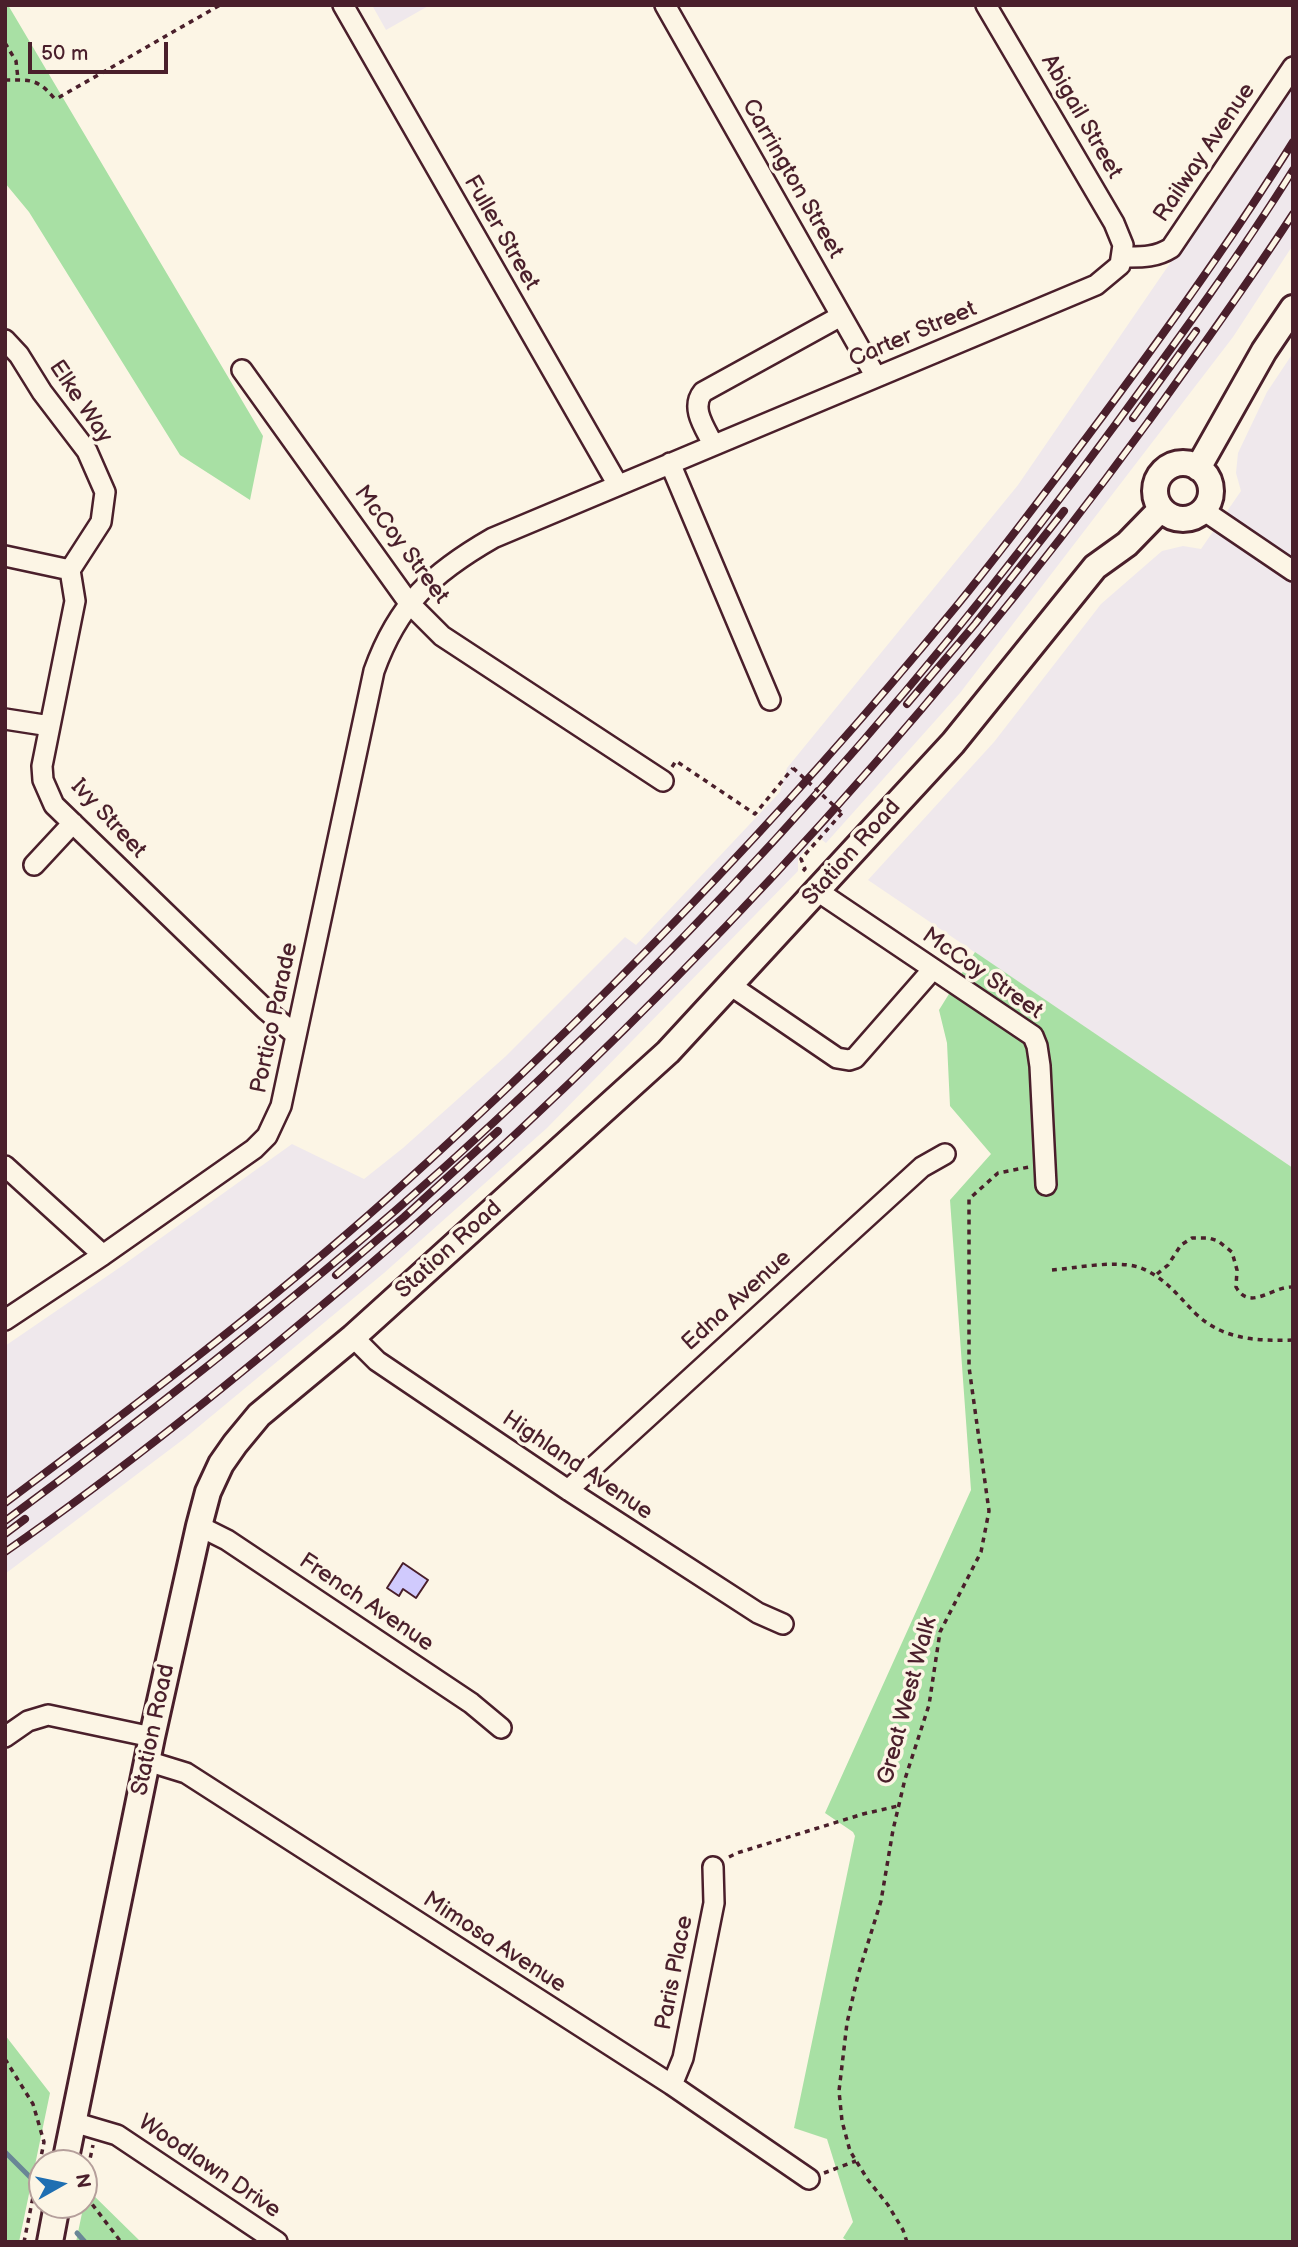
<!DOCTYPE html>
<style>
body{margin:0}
#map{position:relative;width:1298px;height:2247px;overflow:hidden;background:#fcf5e5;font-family:"Balsamiq Sans",sans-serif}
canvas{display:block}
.frame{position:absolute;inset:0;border:7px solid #4a1f2b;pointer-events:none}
.north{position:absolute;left:28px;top:2149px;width:70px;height:70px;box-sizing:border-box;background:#fcf5e5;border:2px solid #b59f9b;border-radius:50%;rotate:81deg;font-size:19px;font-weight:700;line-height:28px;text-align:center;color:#4a1f2b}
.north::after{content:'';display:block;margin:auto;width:24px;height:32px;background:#1f6fb2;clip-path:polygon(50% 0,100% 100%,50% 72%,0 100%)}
.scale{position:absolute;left:28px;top:42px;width:140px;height:32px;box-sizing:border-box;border:4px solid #4a1f2b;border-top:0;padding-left:9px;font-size:21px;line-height:24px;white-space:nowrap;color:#4a1f2b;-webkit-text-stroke:5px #fcf5e5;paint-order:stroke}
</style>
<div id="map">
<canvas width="1298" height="2247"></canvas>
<div class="frame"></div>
<div class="north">N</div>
<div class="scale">50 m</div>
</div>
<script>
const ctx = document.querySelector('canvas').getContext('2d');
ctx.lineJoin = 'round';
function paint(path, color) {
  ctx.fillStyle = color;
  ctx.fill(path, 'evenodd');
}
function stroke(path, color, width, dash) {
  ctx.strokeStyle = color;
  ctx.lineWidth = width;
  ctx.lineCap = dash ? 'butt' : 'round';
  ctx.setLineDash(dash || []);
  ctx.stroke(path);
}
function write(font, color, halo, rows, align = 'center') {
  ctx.font = font + ' "Balsamiq Sans",sans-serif';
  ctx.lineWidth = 7;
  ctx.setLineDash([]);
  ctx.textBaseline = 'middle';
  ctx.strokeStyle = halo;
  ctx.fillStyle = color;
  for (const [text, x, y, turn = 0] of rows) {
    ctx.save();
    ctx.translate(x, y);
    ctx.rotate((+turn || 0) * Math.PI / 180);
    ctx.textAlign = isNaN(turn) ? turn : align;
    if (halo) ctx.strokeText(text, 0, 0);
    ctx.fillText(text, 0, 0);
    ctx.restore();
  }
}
paint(new Path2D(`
 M372,5H430L386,30Z
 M1293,81V245L1233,337L960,693L826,843L817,836L798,858V871L547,1128L384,1273L185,1438L5,1574V1346L119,1268L292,1144L364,1179L403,1148L506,1056L625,937L636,945L780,792L787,768L1018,485L1236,167Z
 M1293,353V1168L868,880L994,742L1101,604L1162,551L1183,546L1201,549L1241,491L1236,473L1238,453L1267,392Z`), '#efe8ec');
paint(new Path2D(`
 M5,5H8L263,436L250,500L180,455L29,212L5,183Z
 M975,952L1293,1168V2242H849L843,2238L853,2222L827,2139L794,2128L855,1836L853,1832L825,1813L971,1490L950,1200L991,1154L950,1106L947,1043L939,1010Z
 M5,2035L50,2093L19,2242H5Z
 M87,2189L141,2242H76Z`), '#a8e0a4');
stroke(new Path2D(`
 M5,2152L31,2178
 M77,2233L85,2242`), '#698696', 5);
const building = new Path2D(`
 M403,1563L428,1580L416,1598L403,1589L399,1596L387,1588Z`);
paint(building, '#d0cafd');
stroke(building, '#4a1f2b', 2);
const minor = new Path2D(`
 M343,5L618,485
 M665,5L876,377
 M1123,257C1141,257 1155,258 1171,248L1293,67
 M5,340L19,355L42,392L87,451L105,492L101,522L70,570
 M242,370L409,603L442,636L663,781
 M713,444C705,428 690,408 703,392L841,316
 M670,463L770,700
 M1203,510L1293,571
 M5,556L70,570
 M70,570L75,601L42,766L43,780L54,805L266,1010L296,1035
 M5,719L50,726
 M34,865L73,823
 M816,890L1033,1036L1037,1046L1040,1066L1046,1185
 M730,985L837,1058L849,1060L855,1058L933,969
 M5,1166L103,1255
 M5,1320L103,1255L254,1149L267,1136L281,1106L374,671C398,604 432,573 493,538L1096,285L1120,265L1123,245L1114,223L986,5
 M353,1337L377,1361L568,1490L758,1613L783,1624
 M568,1490L922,1167L945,1154
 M199,1526L227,1540L471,1703L501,1728
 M5,1737L28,1721L48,1715L152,1737
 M147,1761L186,1773L672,2085L809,2179
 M672,2085L683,2058L714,1903L713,1867
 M73,2122L117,2135L277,2242`);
const major = new Path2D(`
 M1155 491a28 28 0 1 1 56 0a28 28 0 1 1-56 0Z
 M1198,468L1264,351L1293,308
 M65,2163L152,1737L199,1526L208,1492L221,1464L235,1444L259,1415L353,1337L668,1052L953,743L1095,567L1127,544L1161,509
 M50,2242L57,2205`);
stroke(minor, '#4a1f2b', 24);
stroke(major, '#4a1f2b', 30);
stroke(new Path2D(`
 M5,43L16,61L18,79
 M5,80C30,80 37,78 54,98H58L220,5
 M672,767L676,761L755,814L793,768
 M803,871L805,869L801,859L842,813
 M1052,1270C1076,1268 1115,1260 1138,1267C1164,1276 1177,1295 1196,1314C1224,1340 1257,1341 1293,1340
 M1157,1274L1168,1265L1181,1245L1192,1238H1209L1218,1241L1232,1252L1237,1270L1236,1287C1250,1312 1272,1286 1293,1287
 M729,1857L737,1853L863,1814L898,1806
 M5,2059L33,2104L44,2142L24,2242
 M824,2173L856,2161
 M84,2187L93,2145
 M84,2199L92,2204L121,2242
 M907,2242L903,2230L888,2205L868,2180L850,2151L842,2121L839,2091L847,2023L858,1975L881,1901L893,1830L905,1779L929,1705L940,1632L981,1552L989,1511L969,1367V1199L998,1173L1029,1167`), '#4a1f2b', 3.5, [5, 5]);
stroke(minor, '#fcf5e5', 19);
stroke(major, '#fcf5e5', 24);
const rail = new Path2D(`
 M1133,418L1196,331
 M907,704L975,624L1064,511
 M336,1275L404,1217L498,1131
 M5,1503C136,1405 268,1305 390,1196C592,1015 781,819 954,609C1000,553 1043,495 1087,437C1159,341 1229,244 1293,142
 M5,1521C139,1422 270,1319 396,1210C663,977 905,711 1115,425C1176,342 1238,258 1293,170
 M5,1534L25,1519
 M5,1552C126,1468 240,1375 352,1280C649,1026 917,738 1148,422C1197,354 1247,285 1293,214`);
stroke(rail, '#4a1f2b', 8);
stroke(rail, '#fcf5e5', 5, [16]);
stroke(new Path2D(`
 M793,768L842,813`), '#4a1f2b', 3.5, [5, 5]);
write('23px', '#4a1f2b', '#fcf5e5', [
 ["Abigail Street",1081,117,60],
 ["Railway Avenue",1205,153,-56],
 ["Carrington Street",792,179,60],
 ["Fuller Street",501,233,60],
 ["Carter Street",913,335,-23],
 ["Elke Way",80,402,56],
 ["McCoy Street",401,545,53],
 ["Ivy Street",108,819,47],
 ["Station Road",852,853,-48],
 ["McCoy Street",982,974,35],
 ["Portico Parade",275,1018,-78],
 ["Station Road",449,1250,-42],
 ["Edna Avenue",737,1301,-42],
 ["Highland Avenue",577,1466,34],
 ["French Avenue",366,1603,34],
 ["Great West Walk",908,1701,-75],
 ["Station Road",154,1730,-78],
 ["Mimosa Avenue",494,1943,33],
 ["Paris Place",675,1973,-79],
 ["Woodlawn Drive",209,2167,34]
]);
</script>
